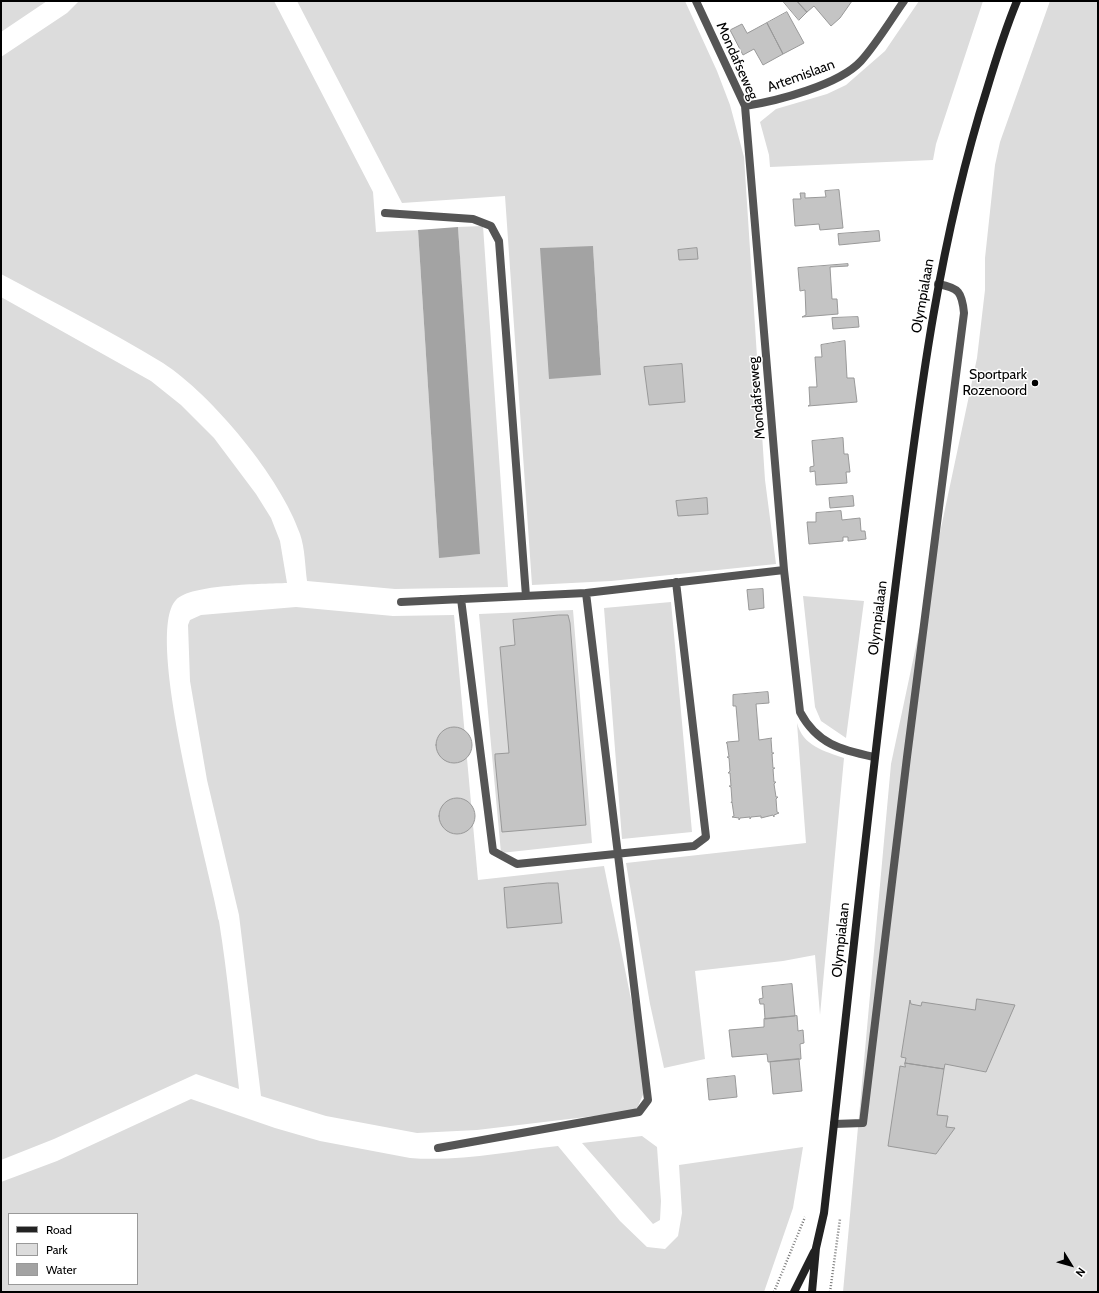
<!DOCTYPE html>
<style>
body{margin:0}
#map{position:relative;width:1099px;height:1293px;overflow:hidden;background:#fff;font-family:Cabin,sans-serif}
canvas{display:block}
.frame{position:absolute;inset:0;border:2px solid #000;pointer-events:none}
.legend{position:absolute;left:8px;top:1213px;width:130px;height:72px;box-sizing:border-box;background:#fff;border:1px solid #999;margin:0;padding:5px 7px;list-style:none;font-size:12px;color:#000}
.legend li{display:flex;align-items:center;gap:8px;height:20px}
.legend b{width:20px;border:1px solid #999}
.north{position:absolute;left:1051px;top:1245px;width:40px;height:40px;-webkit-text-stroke:3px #fff;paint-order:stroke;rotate:127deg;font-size:11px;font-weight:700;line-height:16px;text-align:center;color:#000}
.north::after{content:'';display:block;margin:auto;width:14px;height:18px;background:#000;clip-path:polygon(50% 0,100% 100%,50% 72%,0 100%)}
</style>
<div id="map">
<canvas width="1099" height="1293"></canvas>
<div class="frame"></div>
<ul class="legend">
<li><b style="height:5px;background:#222"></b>Road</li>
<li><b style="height:11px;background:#dcdcdc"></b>Park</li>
<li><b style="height:11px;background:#a3a3a3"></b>Water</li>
</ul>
<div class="north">N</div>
</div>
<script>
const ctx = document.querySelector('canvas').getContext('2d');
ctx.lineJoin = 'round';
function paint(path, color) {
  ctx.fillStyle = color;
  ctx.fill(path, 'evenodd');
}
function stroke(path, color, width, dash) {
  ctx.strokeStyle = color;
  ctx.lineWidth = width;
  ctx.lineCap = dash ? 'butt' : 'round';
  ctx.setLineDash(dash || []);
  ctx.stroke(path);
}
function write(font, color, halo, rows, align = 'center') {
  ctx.font = font + ' Cabin,sans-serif';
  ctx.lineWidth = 3;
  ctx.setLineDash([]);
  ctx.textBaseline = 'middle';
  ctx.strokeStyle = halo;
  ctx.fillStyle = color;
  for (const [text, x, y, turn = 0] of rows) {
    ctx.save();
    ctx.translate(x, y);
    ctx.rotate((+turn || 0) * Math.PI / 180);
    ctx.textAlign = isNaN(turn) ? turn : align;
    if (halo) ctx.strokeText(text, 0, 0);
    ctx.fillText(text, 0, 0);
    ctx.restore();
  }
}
paint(new Path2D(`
 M1,1H47L1,32Z
 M79,1H274L373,192L376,232L418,230L439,557L479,554L458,227L483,226L508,587L395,589L307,581C305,566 305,548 300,534C281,478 212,395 163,363C111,331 55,303 1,274V57L67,13Z
 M297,1H685L717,71L730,105L744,157L765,480L776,564L611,581L532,585L505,196L402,203ZM593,247L601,374V375L540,248Z
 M919,1H983L936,144L933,160L770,167L769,155L760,122L776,109L827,94L846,85L885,51Z
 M1050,1H1098V1292H843L891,764L977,358L985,290V258L995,165L1000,142Z
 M1,297L151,381L181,405L214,438L256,494L271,518L280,541L287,583C264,584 190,584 176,600C143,634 210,869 219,921C228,977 233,1033 239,1089L196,1074L54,1139L1,1160Z
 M803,596L864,601L846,738L821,721L815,707Z
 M671,602L692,832L622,839L604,608Z
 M296,607L393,616L454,615L478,880L604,866L648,1083L636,1111L477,1130L417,1133L326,1116L261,1096L239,915L207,780L190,681L188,625L190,620L201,615Z
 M573,610L592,843L501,853L479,614Z
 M797,723C803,746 824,751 844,758L820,1015L815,955L783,961L695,971L705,1059L664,1068L650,1004L626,863L806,843Z
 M191,1099L275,1128L320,1141L410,1158C458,1162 511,1151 558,1146L620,1221L647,1247L665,1249L678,1236L682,1213L679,1165L803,1147L793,1208L764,1292H1V1182L57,1161ZM9,1214H137V1284H9Z
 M642,1136L657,1147L661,1201L660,1220L653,1224L582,1143Z`), '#dcdcdc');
paint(new Path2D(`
 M458,227L480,554L439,558L418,230Z
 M593,246L601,375L549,379L540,248Z`), '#a3a3a3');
const building = new Path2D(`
 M783,1H797L807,12L799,20Z
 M797,1H852L840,18L831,26L814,6L807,12Z
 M787,12L804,43L783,54L767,23Z
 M767,23L783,54L763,65L754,49L743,55L730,30L742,24L747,33Z
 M839,190L843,228L820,230L819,224L795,226L793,199H801L800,193H805V198L826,197L825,191Z
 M879,231L880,241L839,245L838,234Z
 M697,248L698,259L679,260L678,250Z
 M848,264V266L830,267L832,299H837L838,314L802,317L806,315L805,290L800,291L798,268Z
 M858,317L859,327L833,329L832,318Z
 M845,341L847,378H854L857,402L808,406L810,405L809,387H817L815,357H822L821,345Z
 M682,364L685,402L649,405L644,367Z
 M843,438L844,454H848L850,472H846L847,483L816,485L815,471L810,472V467L814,466L812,441Z
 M853,496L854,506L830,508L829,498Z
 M707,498L708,514L678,516L676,501Z
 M841,511L842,520L860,518L861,531H865L866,539L848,541V537H843V541L809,544L807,522H816V513Z
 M763,589L764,608L749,610L747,590Z
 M559,615H568L570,623L586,825L502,832L495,759V754L509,753L500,647L515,645L513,620Z
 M768,692L769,703L756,704L759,740L772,738L771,739L772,753H774L772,754L773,768H775L773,769L774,782H776L774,784L776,797H778L776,799L777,812L779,813L774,815V817L773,815L761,818V816L751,817L750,819V817L740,818L739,820V818L732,817L734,816L732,802L731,803L732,801L731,787L729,786H731L730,773H728L730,771L729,758L727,757H729L727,743H726L727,742L739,741L736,706H733V695Z
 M436 745a18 18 0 1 1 36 0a18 18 0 1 1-36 0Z
 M439 816a18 18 0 1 1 36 0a18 18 0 1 1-36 0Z
 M548,883H558L562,923L507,928L504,888Z
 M792,984L795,1016L765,1019L764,1004H760L759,999L763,998L762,987Z
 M977,999L1015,1005L986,1072L945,1064L944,1069L905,1063L906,1058L901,1057L910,1000L911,1004L921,1006L922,1002L975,1010Z
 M797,1016L798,1031L803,1030L804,1043L800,1044L801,1059L768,1062L767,1054L732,1057L729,1030L764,1027V1019Z
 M799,1059L802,1091L773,1094L770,1062Z
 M905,1063L944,1069L937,1115L948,1116L946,1127L955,1128L936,1154L888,1146L900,1066L905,1067Z
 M735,1076L737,1097L709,1100L707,1079Z`);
paint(building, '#c4c4c4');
stroke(building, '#999', 1);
stroke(new Path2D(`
 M774,1292L805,1217
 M830,1292L840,1219`), '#777', 2.5, [1, 2]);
stroke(new Path2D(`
 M834,1124L863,1123L907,757L964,313C962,292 959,288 938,284`), '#555', 8);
stroke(new Path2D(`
 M696,1L745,106L784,570L800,712C817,744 841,750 874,757
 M745,106C777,101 839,85 861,61C877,43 890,21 904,1
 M385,213L473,219L491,226L499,241L526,596
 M461,599L493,851L517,864L694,846L706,837L676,582
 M401,602L586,593L784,570
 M438,1148L639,1112L648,1100L586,593`), '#555', 8);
stroke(new Path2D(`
 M794,1292L814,1252
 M812,1292L816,1248L824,1213C849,992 872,770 900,550C920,392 939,241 987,89C996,59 1005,30 1017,1`), '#222', 8);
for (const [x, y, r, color] of [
 [1035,383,4,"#000"]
]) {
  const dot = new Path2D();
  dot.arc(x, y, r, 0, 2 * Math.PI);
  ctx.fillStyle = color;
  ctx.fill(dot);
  stroke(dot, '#fff', 1.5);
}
write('14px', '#000', '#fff', [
 ["Mondafseweg",737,61,66],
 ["Artemislaan",801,76,-20],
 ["Olympialaan",923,296,-80],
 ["Mondafseweg",757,398,-95],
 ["Olympialaan",878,618,-83],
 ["Olympialaan",841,940,-84]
]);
write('14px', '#000', '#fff', [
 ["Sportpark",1027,375],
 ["Rozenoord",1027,391]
], 'right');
</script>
